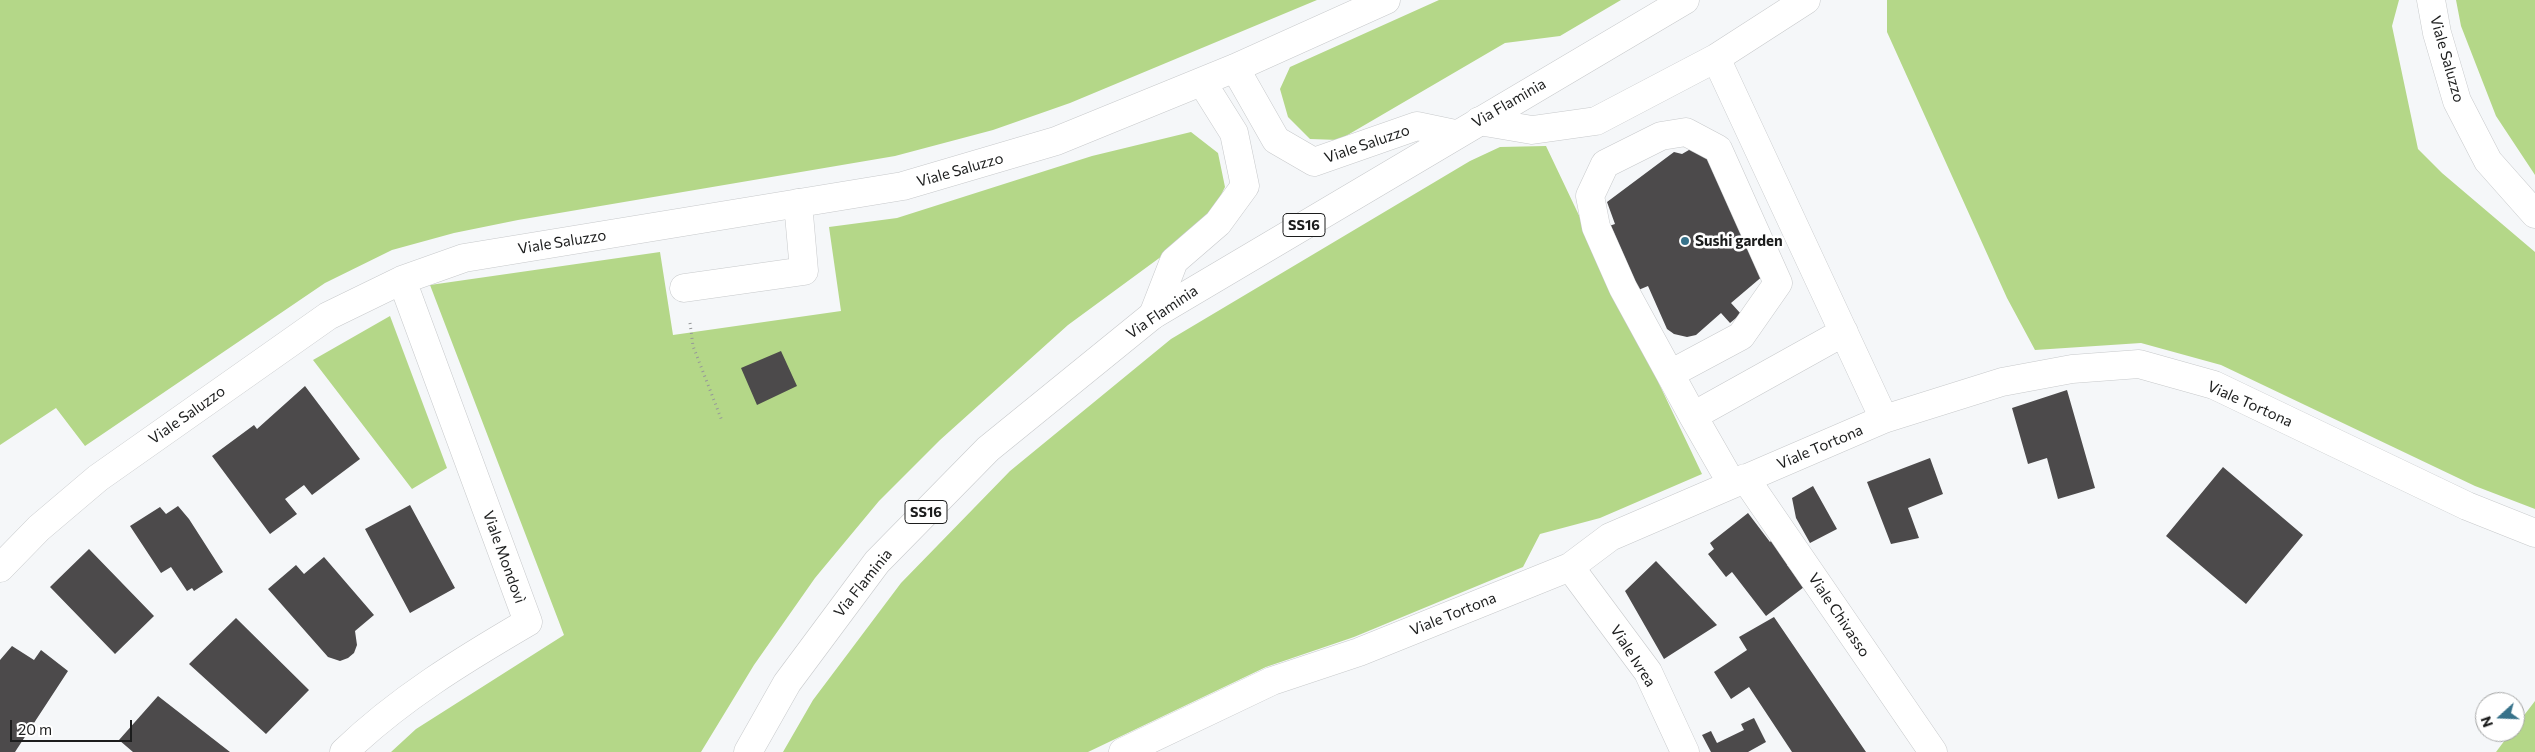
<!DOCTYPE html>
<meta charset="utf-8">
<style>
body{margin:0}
#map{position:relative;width:2535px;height:752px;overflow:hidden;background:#f5f7f9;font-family:Commissioner,sans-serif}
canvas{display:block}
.north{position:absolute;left:2475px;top:692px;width:50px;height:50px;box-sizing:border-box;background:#fff;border:1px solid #a4a5a5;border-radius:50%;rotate:250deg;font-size:14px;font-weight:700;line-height:20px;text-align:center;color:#1c1d1d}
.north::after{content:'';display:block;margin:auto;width:18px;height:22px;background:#37728a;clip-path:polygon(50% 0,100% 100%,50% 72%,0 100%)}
.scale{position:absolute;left:10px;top:720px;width:122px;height:22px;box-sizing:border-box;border:2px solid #1c1d1d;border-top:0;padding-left:6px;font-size:15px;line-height:18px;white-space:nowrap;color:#1c1d1d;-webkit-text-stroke:4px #fff;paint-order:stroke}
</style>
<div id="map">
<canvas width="2535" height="752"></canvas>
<div class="north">N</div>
<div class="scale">20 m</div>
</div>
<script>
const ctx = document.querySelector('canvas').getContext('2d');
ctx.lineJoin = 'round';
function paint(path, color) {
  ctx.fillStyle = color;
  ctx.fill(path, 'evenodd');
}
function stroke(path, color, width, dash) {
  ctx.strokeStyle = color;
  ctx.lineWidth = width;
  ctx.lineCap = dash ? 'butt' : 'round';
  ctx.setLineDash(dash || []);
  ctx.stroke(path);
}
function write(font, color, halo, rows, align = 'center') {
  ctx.font = font + ' Commissioner,sans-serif';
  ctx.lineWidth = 5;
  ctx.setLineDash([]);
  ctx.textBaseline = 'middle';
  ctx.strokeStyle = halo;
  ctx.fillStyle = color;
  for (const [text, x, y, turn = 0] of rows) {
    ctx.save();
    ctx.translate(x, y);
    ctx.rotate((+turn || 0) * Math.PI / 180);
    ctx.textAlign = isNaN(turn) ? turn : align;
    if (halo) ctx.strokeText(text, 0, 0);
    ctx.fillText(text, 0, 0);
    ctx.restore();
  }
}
paint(new Path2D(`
 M0,0H1317L1070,103L993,130L895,156L518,220L454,233L392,250L325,283L85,446L56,408L0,445Z
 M1439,0H1621L1560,36L1505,43L1339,140L1310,139L1288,117L1280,89L1290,67Z
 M1887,0H2399L2392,26L2418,149L2442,173L2535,252V509L2475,486L2221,365L2141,343L2035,350L2007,298L1887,32Z
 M2456,0H2535V175L2496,116L2461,26Z
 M1191,132L1218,153L1225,187L1207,223L1068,325L940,440L879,501L815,578L754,665L701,752H391L416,729L564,635L430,285L660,252L673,335L841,311L829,227L897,218L1092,156Z
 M1546,146L1702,474L1600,518L1540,534L1523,567L1354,637L1266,667L1088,752H783L813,700L901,583L1010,471L1171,339L1470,161L1500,147Z
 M390,316L447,468L412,489L313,360Z
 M2535,701V752H2496L2511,732H2515V727Z`), '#b4d788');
paint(new Path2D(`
 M1701,143L1764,275L1731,303L1741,314L1730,323L1721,313L1696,335L1687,337L1674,334L1667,329L1648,286L1636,291L1609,226L1615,224L1607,202L1674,152L1682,154Z
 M781,351L797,386L757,405L741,368Z
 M305,386L360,459L312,495L304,485L285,499L297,514L270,534L212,456L254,425L257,429Z
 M2067,390L2095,488L2058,499L2047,458L2028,464L2012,408Z
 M1930,458L1943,494L1908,508L1919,538L1891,544L1867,482Z
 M2223,467L2303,535L2246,604L2166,536Z
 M1813,486L1837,529L1810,543L1796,518L1792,498Z
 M410,505L455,588L410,613L365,529Z
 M178,506L189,519L223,572L194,591L192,588L187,591L171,567L161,573L130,526L160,507L166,514Z
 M1748,513L1770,542L1774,538L1793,561L1787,565L1804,587L1766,616L1732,572L1726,577L1708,554L1714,549L1710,543Z
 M89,549L154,616L115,654L50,587Z
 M324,557L374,615L355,631L357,645L354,653L348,658L340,661L328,657L268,589L296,565L304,574Z
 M1656,561L1717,625L1664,659L1625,591Z
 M1774,617L1866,752H1792L1749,687L1731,699L1714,672L1747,650L1739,637Z
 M236,618L309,690L266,734L189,664Z
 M12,646L34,660L41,650L68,671L15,752H0V660Z
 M158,696L230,752H133L119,740Z
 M1754,718L1766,742L1748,752H1711L1702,735L1711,731L1717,743L1744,730L1741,724Z`), '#4c4a4b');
const minor = new Path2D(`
 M2431,0L2437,33L2457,101L2488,161L2535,214
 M1716,58L1884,419
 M1235,68L1276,140L1314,162L1417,126L1455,134
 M1479,121L1532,130L1596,121L1716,58L1806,0
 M684,288L804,271L798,203
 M1153,315L1174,261L1218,223L1245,186L1234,133L1202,82
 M1670,374L1741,336L1778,283L1718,149L1686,132L1661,136L1605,164L1590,196L1596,227L1623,288L1693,416
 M1745,478L1933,752
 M1732,484L1693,416L1844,332
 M1570,567L1648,672L1685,752
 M0,568L39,528L98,478L328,316L402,280L464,258L903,186L1056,141L1235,68L1386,0
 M344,752C399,699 463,660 528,622L402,280
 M1123,752L1272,681L1359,652L1570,567L1610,537L1884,419L2002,382L2072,369L2139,364L2214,385L2467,506L2535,533`);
const major = new Path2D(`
 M748,752L787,683L877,562L988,449L1153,315L1685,0`);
stroke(minor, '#c7c9cb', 29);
stroke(major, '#c7c9cb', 29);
stroke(new Path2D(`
 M690,323L693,346L722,421`), '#969899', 3, [1, 4]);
stroke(minor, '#fff', 28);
stroke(major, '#fff', 28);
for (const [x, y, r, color] of [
 [1685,241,5,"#37728a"]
]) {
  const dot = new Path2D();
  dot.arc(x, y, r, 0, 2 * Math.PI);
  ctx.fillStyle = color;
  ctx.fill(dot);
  stroke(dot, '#fff', 2);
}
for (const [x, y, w] of [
 [1304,225,42],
 [926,512,42]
]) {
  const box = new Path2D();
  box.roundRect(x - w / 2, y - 11.5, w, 23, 4);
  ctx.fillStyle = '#fff';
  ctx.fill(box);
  stroke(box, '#1c1d1d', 1);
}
write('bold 14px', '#1c1d1d', null, [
 ["SS16",1304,225],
 ["SS16",926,512]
]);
write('15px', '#1c1d1d', '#fff', [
 ["Viale Saluzzo",2447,59,74],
 ["Via Flaminia",1509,103,-30],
 ["Viale Saluzzo",1367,144,-19],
 ["Viale Saluzzo",960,170,-16],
 ["Viale Saluzzo",562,242,-9],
 ["Via Flaminia",1162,312,-34],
 ["Viale Tortona",2250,404,24],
 ["Viale Saluzzo",187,415,-35],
 ["Viale Tortona",1820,447,-23],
 ["Viale Mondovì",504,557,70],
 ["Via Flaminia",863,583,-51],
 ["Viale Tortona",1453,614,-22],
 ["Viale Chivasso",1839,615,56],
 ["Viale Ivrea",1633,656,57]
]);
write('bold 15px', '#1c1d1d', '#fff', [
 ["Sushi garden",1695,241]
], 'left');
</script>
